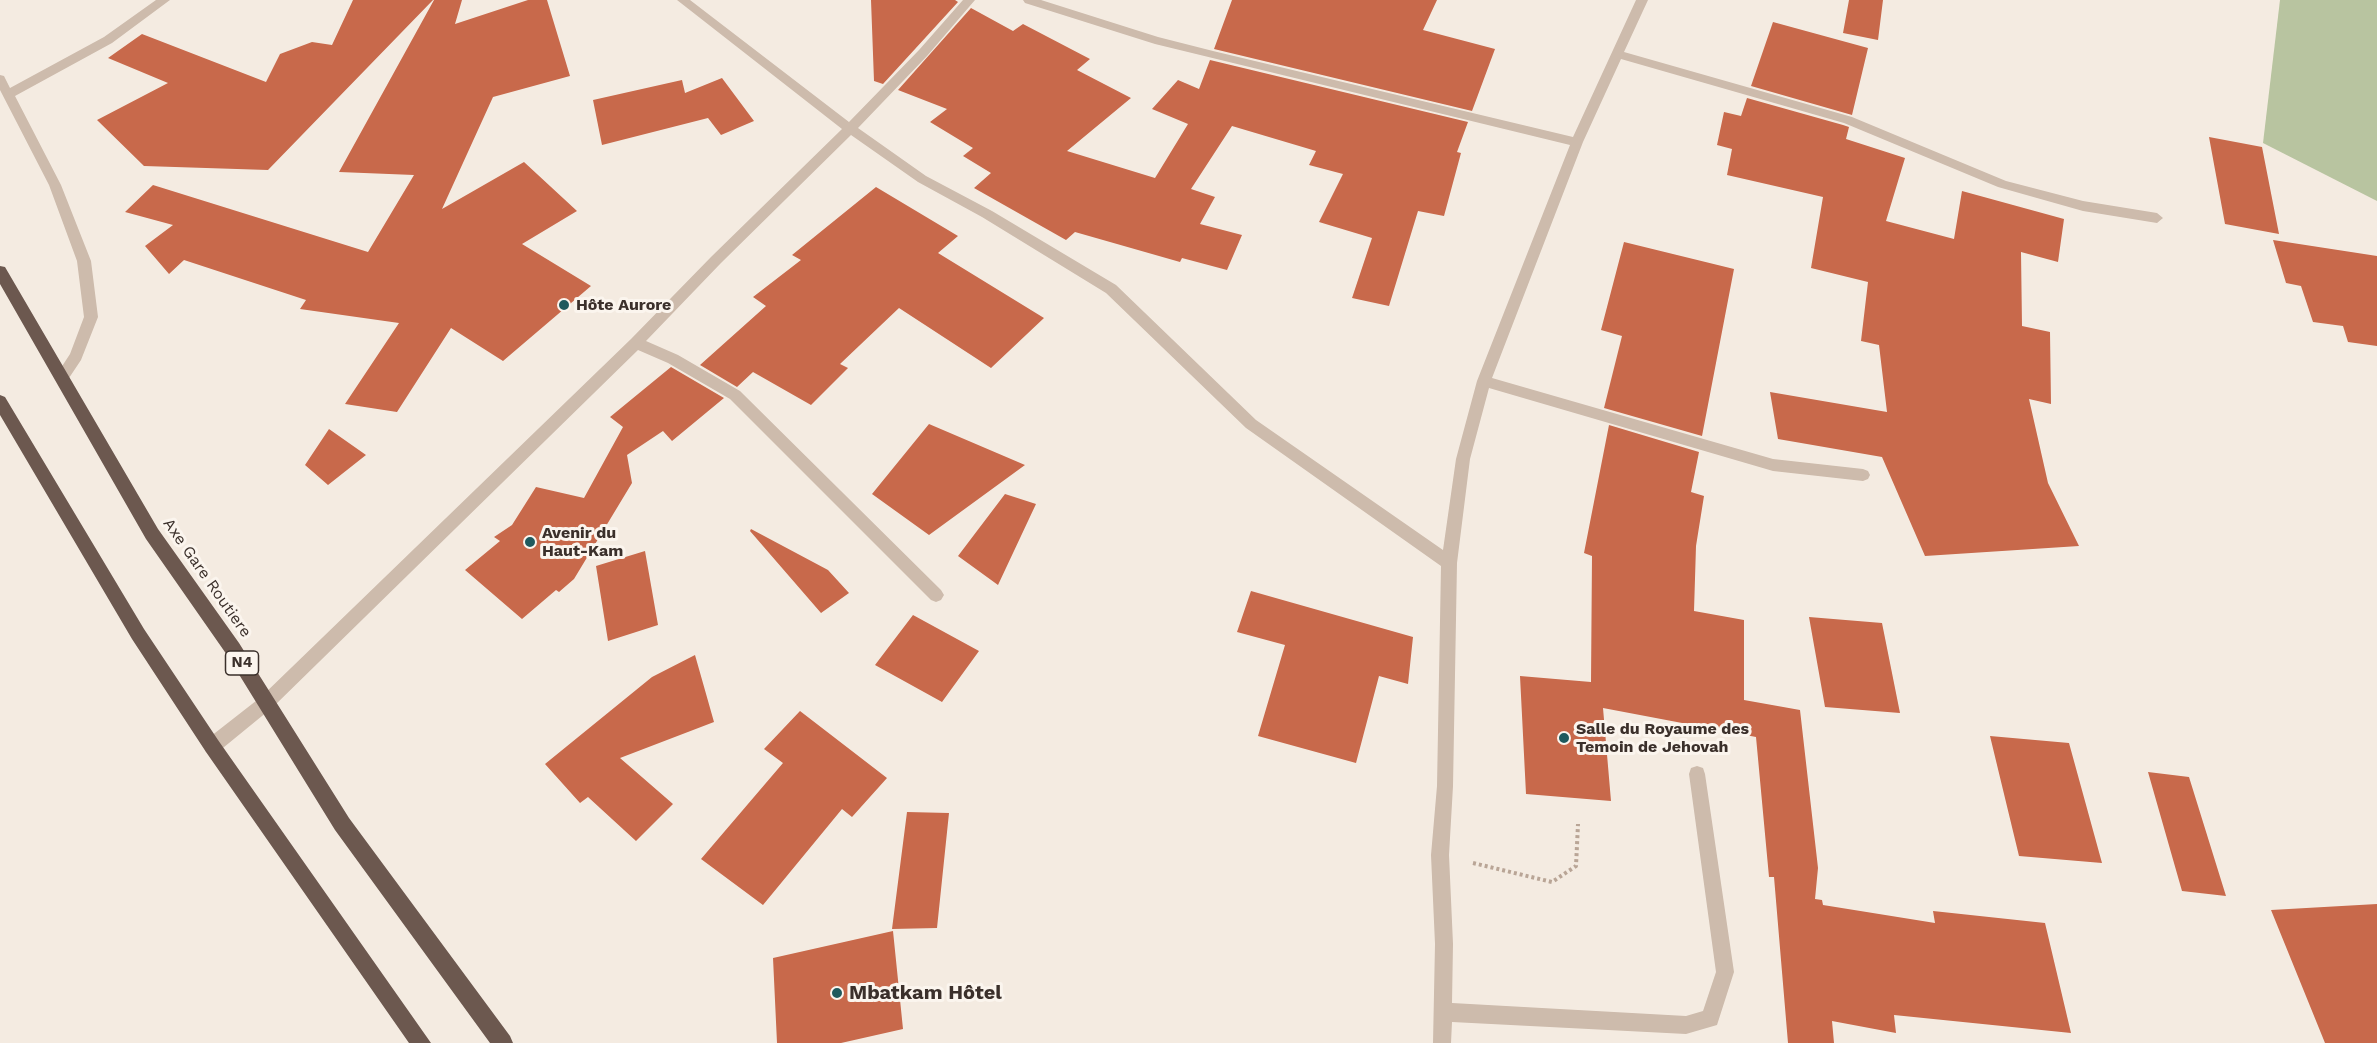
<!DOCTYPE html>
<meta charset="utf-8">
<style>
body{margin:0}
canvas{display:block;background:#f4ebe1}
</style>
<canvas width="2377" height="1043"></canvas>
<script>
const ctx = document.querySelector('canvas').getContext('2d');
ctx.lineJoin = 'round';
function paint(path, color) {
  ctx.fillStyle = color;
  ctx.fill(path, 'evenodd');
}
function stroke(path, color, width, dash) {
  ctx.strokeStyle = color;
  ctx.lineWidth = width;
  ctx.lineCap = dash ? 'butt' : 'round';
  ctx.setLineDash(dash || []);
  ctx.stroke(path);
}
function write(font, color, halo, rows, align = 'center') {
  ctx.font = font + ' "Work Sans",sans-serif';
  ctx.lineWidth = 6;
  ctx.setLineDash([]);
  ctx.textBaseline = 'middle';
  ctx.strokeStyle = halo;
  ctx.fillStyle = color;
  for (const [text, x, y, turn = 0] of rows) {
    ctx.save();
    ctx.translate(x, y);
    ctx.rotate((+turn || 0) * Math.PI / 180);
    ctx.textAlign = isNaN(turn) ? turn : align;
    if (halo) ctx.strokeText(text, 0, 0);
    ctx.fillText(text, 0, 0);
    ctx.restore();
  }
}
paint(new Path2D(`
 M2280,0H2377V201L2263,143Z`), '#b8c4a0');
paint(new Path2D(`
 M353,0H433L268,170L144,166L97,120L168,83L108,58L142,34L266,82L280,54L312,42L332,45Z
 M434,0H462L455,24L528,0H547L570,76L493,97L442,209L524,162L577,211L522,244L591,286L503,361L451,328L397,412L345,404L399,323L300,309L306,300L184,260L169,274L145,246L173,225L125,212L153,185L368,252L414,175L339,172Z
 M871,0H955L958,2L883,84L874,81Z
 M1232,0H1437L1423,30L1495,49L1472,111L1214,49Z
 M1849,0H1883L1878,40L1843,33Z
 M971,8L1013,31L1023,24L1090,59L1077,70L1131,98L1067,151L1155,178L1188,124L1152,109L1178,80L1199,89L1210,60L1468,122L1457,152L1461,153L1444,216L1418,211L1389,306L1352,298L1372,238L1319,222L1343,174L1309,165L1316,151L1232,126L1191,189L1215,197L1200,224L1242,235L1227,270L1182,258L1180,262L1075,232L1066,240L974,188L991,173L963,156L973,148L930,122L947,109L898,90Z
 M1773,22L1868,48L1852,115L1751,86Z
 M722,78L754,121L721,135L708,118L602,145L593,100L682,80L685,93Z
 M1747,98L1843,125L1849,127L1846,139L1905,158L1886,221L1954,239L1962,191L2064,219L2058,262L2021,252L2022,326L2050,332L2051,404L2029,399L2048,483L2079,546L1925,556L1882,457L1778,439L1770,392L1887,412L1879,345L1861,341L1868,282L1811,268L1823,197L1727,175L1732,149L1717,145L1724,112L1741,116Z
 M2209,137L2262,147L2279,234L2225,224Z
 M876,187L958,236L938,253L1044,318L991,368L899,308L840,364L848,368L811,405L753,372L737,387L700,365L766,306L753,297L801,260L792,255Z
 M2273,240L2377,256V346L2348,342L2343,326L2313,322L2301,286L2286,283Z
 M1624,242L1734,269L1702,436L1604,408L1622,336L1601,330Z
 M671,367L724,398L672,441L663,431L627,455L632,483L574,579L559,592L556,590L522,619L465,570L500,541L494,537L512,525L536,487L584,498L623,427L610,417Z
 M929,424L1025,465L929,535L872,494Z
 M1609,425L1699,452L1691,492L1704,496L1696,546L1694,611L1744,620V700L1800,710L1818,868L1815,899L1822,900L1823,905L1935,923L1933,911L2045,923L2071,1033L1894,1015L1896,1033L1832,1021L1834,1043H1788L1774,877H1769L1756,737L1603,708L1611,801L1526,794L1520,676L1591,682L1592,556L1584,553Z
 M329,429L366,455L328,485L305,465Z
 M1005,494L1036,504L998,585L958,556Z
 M751,529L828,570L849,593L821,613L750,531Z
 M645,551L658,625L608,641L596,566Z
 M1251,591L1413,637L1408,684L1379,676L1356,763L1258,736L1285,645L1237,632Z
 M913,615L979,651L942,702L875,665Z
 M1809,617L1882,623L1900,713L1825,707Z
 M695,655L714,722L620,758L673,804L636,841L588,797L580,803L545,764L652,677Z
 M800,711L887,778L852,817L842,809L763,905L701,859L783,763L764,749Z
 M1990,736L2069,743L2102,863L2019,856Z
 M2148,772L2189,777L2226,896L2182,891Z
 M907,812L949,813L937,928L892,929Z
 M2377,904V1043H2325L2271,910Z
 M893,931L903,1029L841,1043H777L773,958Z`), '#c8694b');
stroke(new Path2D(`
 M1473,863L1552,882L1576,866L1578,824`), '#b9a596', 4, [3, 3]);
paint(new Path2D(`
 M156,0H170L112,43L15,96L61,185L91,261L98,317L81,360L67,381L62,383L55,377L70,354L84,317L77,261L49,185L0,90V75L4,76L10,88L104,37Z
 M677,0H690L849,122L919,50L963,0H975L927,56L858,128L926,176L992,211L1116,285L1256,420L1443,550L1456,459L1477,381L1570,145L1155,44L1025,3L1023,0H1041L1158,37L1213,51L1573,137L1636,0H1648L1624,52L1852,117L2006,181L2083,201L2157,213L2163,218L2157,223L2083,211L1998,187L1844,123L1621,59L1583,142L1492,378L1773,459L1863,469L1868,471L1870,475L1868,479L1863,481L1773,471L1489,388L1470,459L1457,563L1453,786L1449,855L1453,944L1452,1003L1686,1016L1703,1011L1716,972L1689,774L1691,768L1697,766L1703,768L1705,774L1734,972L1717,1025L1686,1034L1452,1022L1451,1043H1433L1435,944L1431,855L1437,786L1441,566L1246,428L1106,293L982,217L918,182L851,135L721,263L646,341L678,355L740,391L941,590L944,595L941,600L936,602L931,600L730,399L668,363L638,350L273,707L218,752L212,754L206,752L204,746L206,740L261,697L631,339L711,257L842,129Z`), '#cdbbac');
paint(new Path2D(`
 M0,266L5,267L158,529L239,643L349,818L510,1036L513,1043H490L335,830L227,655L146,539L0,284Z
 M0,395L5,397L144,629L218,740L431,1043H409L206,752L132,639L0,415Z`), '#6c584f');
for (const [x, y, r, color] of [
 [564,305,6,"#1f5a5e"],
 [530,542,6,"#1f5a5e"],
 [1564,738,6,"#1f5a5e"],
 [837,993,6,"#1f5a5e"]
]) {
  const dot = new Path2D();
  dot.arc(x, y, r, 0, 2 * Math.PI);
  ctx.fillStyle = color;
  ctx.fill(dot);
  stroke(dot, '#fbf5ee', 2);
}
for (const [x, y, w] of [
 [242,663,33]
]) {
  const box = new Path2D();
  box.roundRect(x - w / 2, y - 12, w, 24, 4.5);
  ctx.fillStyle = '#fbf5ee';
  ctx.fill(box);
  stroke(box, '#3b302b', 1.5);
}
write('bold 15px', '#3b302b', null, [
 ["N4",242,663]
]);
write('bold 16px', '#3b302b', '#fbf5ee', [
 ["Hôte Aurore",576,305],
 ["Avenir du",542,533],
 ["Haut-Kam",542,551],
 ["Salle du Royaume des",1576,729],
 ["Temoin de Jehovah",1576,747]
], 'left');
write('16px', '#3b302b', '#fbf5ee', [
 ["Axe Gare Routiere",207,578,55]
]);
write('bold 20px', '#3b302b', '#fbf5ee', [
 ["Mbatkam Hôtel",849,993]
], 'left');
</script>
